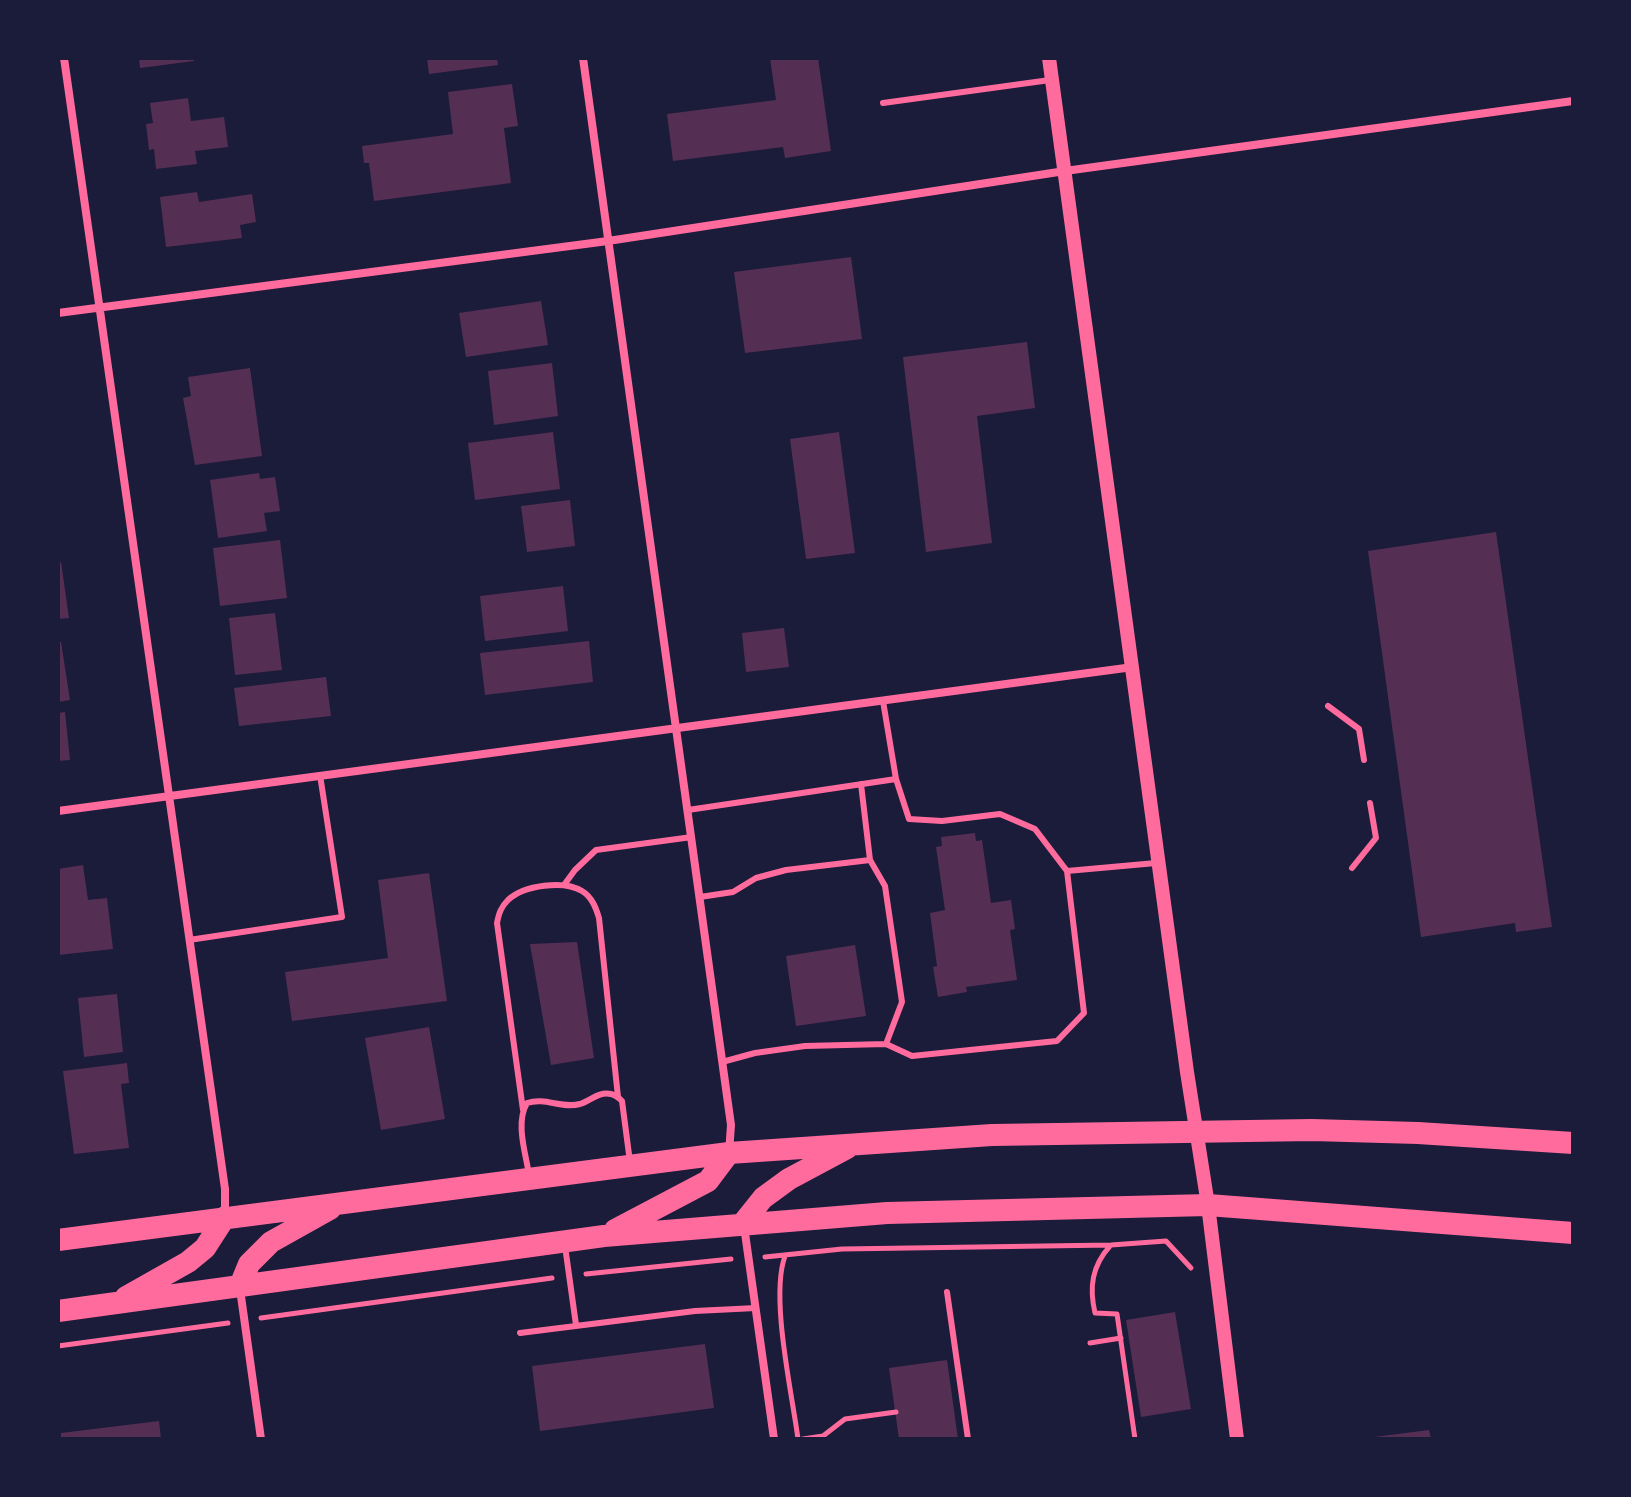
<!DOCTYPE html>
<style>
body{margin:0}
#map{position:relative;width:1631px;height:1497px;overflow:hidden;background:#1b1b3a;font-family:Montserrat,sans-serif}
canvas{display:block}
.frame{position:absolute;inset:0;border:60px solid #1b1b3a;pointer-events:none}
</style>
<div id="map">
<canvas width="1631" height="1497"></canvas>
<div class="frame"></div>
</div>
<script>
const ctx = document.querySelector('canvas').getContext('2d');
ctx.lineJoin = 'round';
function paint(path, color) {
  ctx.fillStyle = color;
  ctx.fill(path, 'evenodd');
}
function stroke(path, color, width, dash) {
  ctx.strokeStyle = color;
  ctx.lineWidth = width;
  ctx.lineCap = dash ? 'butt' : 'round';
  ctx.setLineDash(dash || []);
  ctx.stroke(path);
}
paint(new Path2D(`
 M139,58H194V61L140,68Z
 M427,58H497L498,65L429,74Z
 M770,58H818L831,151L785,158L783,147L673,161L667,114L776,100Z
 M512,84L518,126L504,128L511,183L374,201L369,163H364L362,146L453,134L448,92Z
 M188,98L191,121L224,117L228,147L195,151L197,164L156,169L154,149L149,150L146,124L153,123L150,103Z
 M197,192L199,202L252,194L256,222L240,225L242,238L166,247L160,197Z
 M851,257L862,339L745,353L734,272Z
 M541,301L548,345L466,357L459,313Z
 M1027,342L1035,408L977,416L992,543L926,552L903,357Z
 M552,363L558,416L494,425L488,371Z
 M250,368L262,456L195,465L183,398L191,396L188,377Z
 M553,432L560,489L475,500L468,443Z
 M839,432L855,553L806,559L790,439Z
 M259,473L260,479L275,477L280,511L264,513L267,531L218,538L210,480Z
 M570,500L575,546L527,552L521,506Z
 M1496,532L1552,927L1516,932L1515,923L1421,937L1368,551Z
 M280,540L287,598L220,606L213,548Z
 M61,562L69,618L58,619V563Z
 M563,586L568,631L485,641L480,596Z
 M275,613L282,670L235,675L229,618Z
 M784,628L789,667L746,672L742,633Z
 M589,641L593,682L485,695L480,653Z
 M58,642H61L70,700L58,702Z
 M326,677L331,716L239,726L234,688Z
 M65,712L70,760L58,761V713Z
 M975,833L976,841L982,840L991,903L1011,900L1015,929L1010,930L1017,980L966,987L967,992L938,997L933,967L937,966L930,913L945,910L936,847L942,846L941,837Z
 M83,865L88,900L107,898L113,949L58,955V869Z
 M429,873L447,1001L292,1021L285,972L388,958L378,880Z
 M577,942L594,1058L551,1065L530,944Z
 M855,945L866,1016L796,1026L786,956Z
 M117,994L123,1052L84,1057L78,998Z
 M429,1027L445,1119L381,1130L365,1038Z
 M127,1063L129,1083L121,1084L129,1148L74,1154L63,1071Z
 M1175,1312L1191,1409L1141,1417L1126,1320Z
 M705,1344L714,1408L540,1431L532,1366Z
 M947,1360L958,1439H899L889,1368Z
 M159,1421L161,1439H61V1433Z
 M1429,1430L1431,1439H1374V1437Z`), '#542f53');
stroke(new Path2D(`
 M1110,1246C1092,1266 1089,1287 1095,1313L1117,1314L1135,1439
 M785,1256C770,1297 792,1393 798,1439
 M765,1257L842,1249L1111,1245L1166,1241L1191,1268
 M586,1274L731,1259
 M261,1318L552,1278
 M1090,1343L1121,1338
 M58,1346L228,1323
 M803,1439L823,1436L845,1419L896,1412`), '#ff6b9d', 5);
stroke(new Path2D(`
 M883,103L1050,80
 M883,701L896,779L909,819L942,821L1000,814L1035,829L1067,871
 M1328,706L1359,729L1364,760
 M861,784L870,860
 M688,810L896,779
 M1352,868L1376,838L1370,803
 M564,885L575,870L596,850L692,837
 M700,897L733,892L756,878L786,870L870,860L885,886L902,1002L886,1044
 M189,940L342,917L320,775
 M722,1062L755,1053L805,1046L886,1044L912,1056L1057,1041L1084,1013L1067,871L1156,863
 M523,1110L497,923C499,913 501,907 508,900C524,885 564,880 582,891C592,897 596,908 599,918L618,1097
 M529,1175C526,1154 515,1123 527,1103C546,1097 561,1109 580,1104C590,1101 599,1091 611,1094C616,1095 619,1098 622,1101L630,1162
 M565,1246L576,1325
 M947,1292L968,1439
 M520,1333L695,1311L756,1308`), '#ff6b9d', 6);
stroke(new Path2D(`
 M64,58L225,1189V1217
 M583,58L731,1125L729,1153
 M58,313L608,241L1065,171L1573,101
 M58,811L1133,667
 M744,1226L774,1439
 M240,1289L261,1439`), '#ff6b9d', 8);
stroke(new Path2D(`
 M1049,58L1187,1072L1208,1205L1237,1439`), '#ff6b9d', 14);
stroke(new Path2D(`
 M743,1223L763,1198L789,1179L847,1148
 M615,1230L708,1181L729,1153
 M58,1240L729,1153L992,1135L1312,1130L1418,1133L1573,1143
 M240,1286L249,1264L271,1242L330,1209
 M126,1297L188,1262L205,1248L225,1217
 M58,1311L604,1236L887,1213L1208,1205L1573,1233`), '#ff6b9d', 22);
</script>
